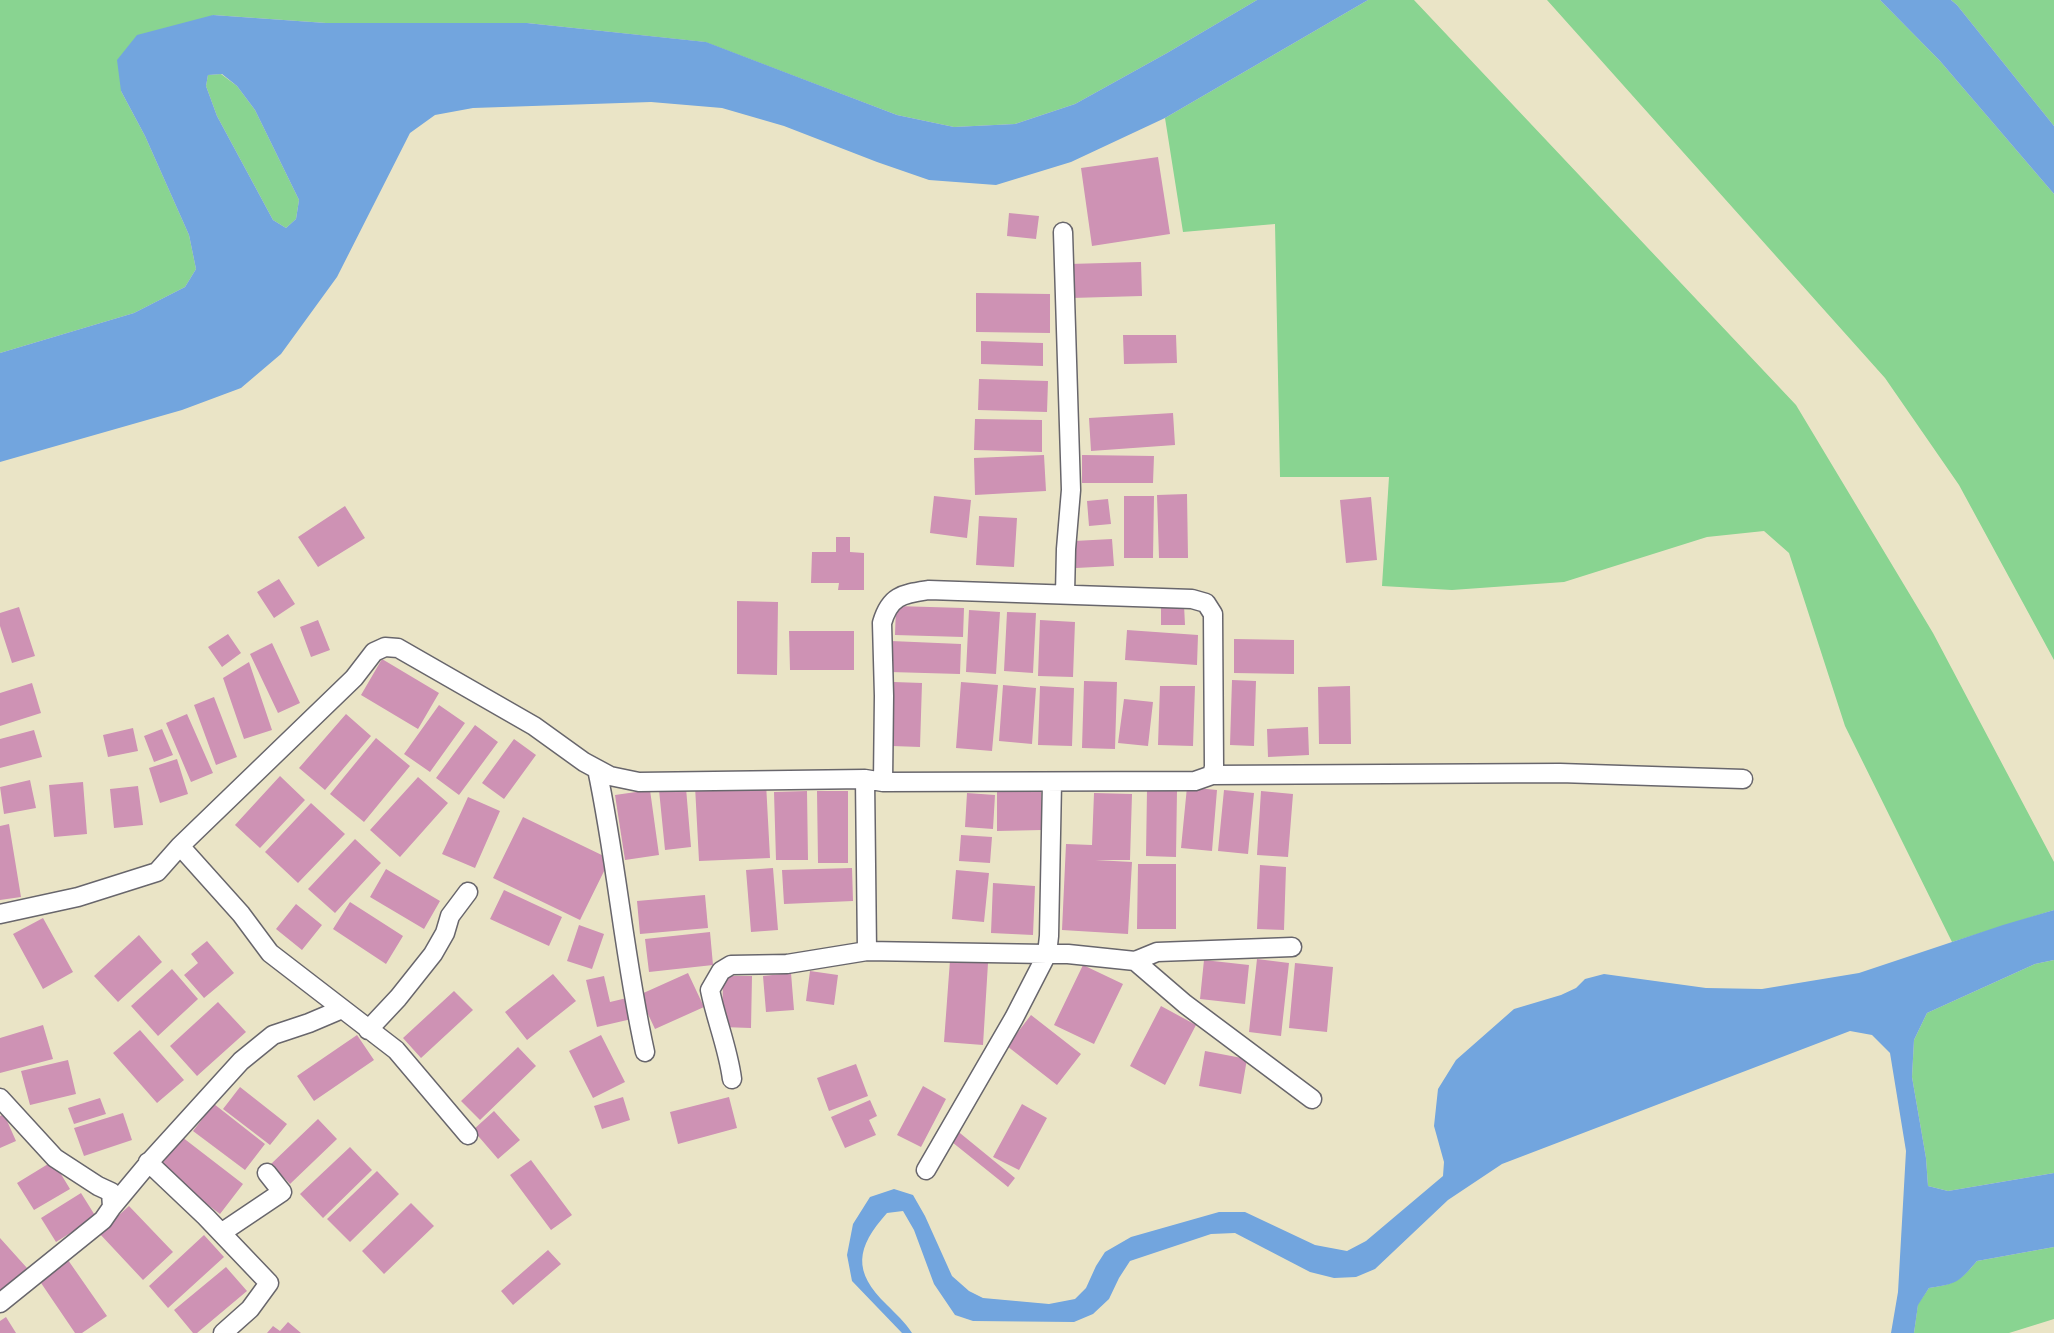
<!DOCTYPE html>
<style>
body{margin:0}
canvas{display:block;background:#eae4c6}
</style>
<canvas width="2054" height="1333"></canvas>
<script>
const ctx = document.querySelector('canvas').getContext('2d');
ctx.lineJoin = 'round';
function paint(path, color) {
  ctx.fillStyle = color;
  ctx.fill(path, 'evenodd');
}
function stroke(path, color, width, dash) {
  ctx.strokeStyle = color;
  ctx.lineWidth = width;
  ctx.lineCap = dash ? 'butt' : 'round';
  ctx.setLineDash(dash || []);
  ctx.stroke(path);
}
paint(new Path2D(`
 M0,0H1257L1167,53L1075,104L1015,124L954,127L897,115L705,42L527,23H326L213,15L121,91L145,136L189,235L196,269L185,287L134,313L0,353Z
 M1368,0H1414L1796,405L1933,633L2054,862V910L1952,942L1845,726L1789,553L1764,531L1707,537L1564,582L1452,590L1382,586L1389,477H1280L1275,224L1183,232L1165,118Z
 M1547,0H1880L1940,61L2054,194V660L1959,485L1885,378Z
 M1951,0H2054V126L1957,5Z
 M221,74L237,86L255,110L299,200L296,219L286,228L273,220L217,116L206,86L208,75Z
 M2054,960V1173L1948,1191L1928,1186L1926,1158L1912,1077L1914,1040L1927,1013L2035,964Z
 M2054,1247V1319L2009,1333H1914L1918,1304L1929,1288C1955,1284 1960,1281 1977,1261Z`), '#89d491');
paint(new Path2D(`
 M1257,0H1368L1165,118L1071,162L996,185L929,180L877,162L784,126L722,108L651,102L473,108L435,115L410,133L337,277L281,354L241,388L182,410L0,462V353L134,313L185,287L196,269L189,235L145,136L121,91L117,60L137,35L213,15L326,23H527L706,42L897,115L954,127L1015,124L1075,104L1167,53ZM222,74L237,86L255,110L299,200L296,219L286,228L273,220L217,116L206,86L208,75Z
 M1880,0H1951L1957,5L2054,126V194L1940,61Z
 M2054,910V960L2035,964L1927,1013L1914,1040L1912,1077L1926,1158L1928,1186L1948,1191L2054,1173V1247L1977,1261C1959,1282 1957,1284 1929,1288L1918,1305L1914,1333H1891L1898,1292L1906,1151L1890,1053L1872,1035L1850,1031L1502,1164L1448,1200L1375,1269L1356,1277L1334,1278L1310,1272L1235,1233L1211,1234L1130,1261L1119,1278L1109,1299L1093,1314L1074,1322L973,1321L955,1315L934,1284L914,1230L903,1211L887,1213C856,1248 852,1271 887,1305C896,1314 905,1322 912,1333H902L852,1281L847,1255L853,1224L870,1197L894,1189L913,1195L925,1216L952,1276L969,1291L983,1298L1049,1304L1075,1299L1086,1288L1096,1266L1105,1252L1131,1237L1219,1212H1245L1315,1245L1347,1251L1366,1241L1443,1176L1444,1162L1434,1126L1438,1089L1456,1060L1514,1009L1561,995L1576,988L1585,979L1604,974L1706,988L1762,989L1859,973L2003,925Z`), '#72a5de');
paint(new Path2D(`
 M1158,157L1170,234L1092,246L1081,168Z
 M1009,213L1039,216L1036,239L1007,236Z
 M1141,262L1142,296L1071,298L1069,264Z
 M976,293L1050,294V333L976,332Z
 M1123,335H1176L1177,363L1124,364Z
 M981,341L1043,343V366L981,364Z
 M979,379L1048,381L1047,412L978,410Z
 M1173,413L1175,445L1091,451L1089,418Z
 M975,419L1042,420V452L974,450Z
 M1044,455L1046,491L975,495L974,458Z
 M1082,455L1154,456L1153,483H1082Z
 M1187,494L1188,558H1159L1157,495Z
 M934,496L971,500L967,538L930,533Z
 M1124,496H1154L1153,558H1124Z
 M1371,497L1377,560L1346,563L1340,500Z
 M1108,499L1111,524L1089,526L1087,501Z
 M345,506L365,538L318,567L298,537Z
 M979,516L1017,518L1014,567L976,565Z
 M836,537H850V552L864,553V590H838L839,583H811L812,552H836Z
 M1112,539L1114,566L1076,568L1074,541Z
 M279,579L295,604L274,618L257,592Z
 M737,601L778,602L777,675L737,674Z
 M1161,605H1184L1185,625H1161Z
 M896,606L964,608L963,637L895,635Z
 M19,607L35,656L12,663L0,626V613Z
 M969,610L1000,612L996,674L966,672Z
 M1007,612L1036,613L1033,673L1004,671Z
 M318,620L330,650L311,657L300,627Z
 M1040,620L1075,622L1073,677L1038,676Z
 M1127,630L1198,635L1197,665L1125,660Z
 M789,631H854V670H790Z
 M228,634L241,653L222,667L208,647Z
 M1234,639L1294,640V674L1234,673Z
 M891,641L961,644L960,674L890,672Z
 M272,643L300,703L278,713L250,654Z
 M382,659L439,693L418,729L361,695Z
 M249,662L272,730L244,739L223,678Z
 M1232,680L1256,681L1254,746L1230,745Z
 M1084,681L1117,682L1115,749L1082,748Z
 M894,682L922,683L920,747L892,746Z
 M961,682L998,685L992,751L956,748Z
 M32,683L41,713L0,726V693Z
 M1003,685L1036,688L1032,744L999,741Z
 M1040,686L1074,688L1072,746L1038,745Z
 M1160,686H1195L1193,746L1158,745Z
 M1350,686L1351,744H1319L1318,687Z
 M214,697L237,757L216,765L194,705Z
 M1124,699L1153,702L1148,746L1118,743Z
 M439,705L465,723L430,772L404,754Z
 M187,714L213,773L191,782L166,723Z
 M346,714L371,736L325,790L299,768Z
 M475,725L498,742L459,795L436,778Z
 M1308,727L1309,755L1268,757L1267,729Z
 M133,728L138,751L108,757L103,735Z
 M162,729L173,755L154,762L144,736Z
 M34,730L42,757L0,768V739Z
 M376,738L410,766L364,822L330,794Z
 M514,739L536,755L504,799L482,783Z
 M177,759L188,794L160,803L149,768Z
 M280,776L305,800L260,848L235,825Z
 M418,777L448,803L400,857L370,830Z
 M30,780L36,808L4,814L0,787Z
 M83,782L87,834L54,837L49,785Z
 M766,783L770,858L699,861L695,786Z
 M997,785H1041L1042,830L997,831Z
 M138,786L143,825L114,828L110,789Z
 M1187,787L1217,790L1212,851L1181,848Z
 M686,788L691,847L665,850L659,790Z
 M1147,789L1177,790L1176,857L1146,856Z
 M650,790L659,855L625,860L615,795Z
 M1224,790L1254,793L1248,854L1218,851Z
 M807,791L808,860H776L774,792Z
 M817,791H848V863H818Z
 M1261,791L1293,794L1288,857L1257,855Z
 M967,793L995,795L993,829L965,827Z
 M1094,793L1132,794L1130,860H1095L1132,862L1128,934L1062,930L1066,844L1092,845Z
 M468,797L500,811L475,868L442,854Z
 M311,803L345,834L298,883L265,852Z
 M523,817L610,859L580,920L493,878Z
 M9,824L21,897L0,900V826Z
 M961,835L992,837L990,863L959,861Z
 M355,839L381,863L335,913L308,889Z
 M1138,864H1176V929H1137Z
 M1260,865L1286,867L1284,930L1257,929Z
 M773,868L778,930L751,932L746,870Z
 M852,868L853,901L784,904L782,870Z
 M386,869L440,901L424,929L370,897Z
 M956,870L989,873L984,922L952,919Z
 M993,883L1035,886L1033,935L991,933Z
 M504,890L562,917L549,946L490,919Z
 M705,895L708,928L640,934L637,901Z
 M350,902L403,936L386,964L333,929Z
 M296,904L322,925L302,950L276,929Z
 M43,918L73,972L43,989L13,934Z
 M579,925L604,934L592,969L567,961Z
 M710,932L713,965L649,972L645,939Z
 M139,935L162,962L118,1002L94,976Z
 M207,941L234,973L204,998L184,975L198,963L191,954Z
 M1257,959L1289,963L1281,1036L1249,1032Z
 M950,960L988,963L983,1045L944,1042Z
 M1204,960L1249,965L1245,1004L1200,999Z
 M1295,963L1333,967L1327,1032L1289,1028Z
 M1083,965L1123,984L1094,1044L1054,1025Z
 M172,969L198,999L158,1036L131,1006Z
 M810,971L838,975L834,1005L806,1001Z
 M688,973L704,1007L655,1029L639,995Z
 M791,973L794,1010L766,1012L763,976Z
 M553,974L576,1001L527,1040L505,1012Z
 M604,976L610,1002L631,997L636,1018L597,1027L586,980Z
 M723,976H752L751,1028L722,1027Z
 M454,991L473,1010L421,1058L403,1038Z
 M218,1002L246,1032L197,1076L170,1046Z
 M1161,1006L1196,1025L1165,1085L1130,1066Z
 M1031,1015L1081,1054L1057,1085L1007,1046Z
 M43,1025L53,1059L0,1073V1038Z
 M140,1030L184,1080L157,1103L113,1053Z
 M357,1035L374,1060L314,1101L297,1076Z
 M601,1035L625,1082L593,1098L569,1051Z
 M518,1047L536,1066L480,1120L461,1101Z
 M1205,1051L1247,1059L1241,1094L1199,1086Z
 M68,1060L76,1094L30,1105L21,1071Z
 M856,1064L868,1096L829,1111L817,1078Z
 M923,1086L946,1099L921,1147L897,1135Z
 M240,1087L287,1124L270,1145L223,1109Z
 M623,1097L630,1120L602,1129L594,1106Z
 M729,1097L737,1128L678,1144L670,1112Z
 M100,1098L106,1114L74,1124L68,1108Z
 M870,1100L877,1116L869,1120L876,1135L845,1148L831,1117Z
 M214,1104L265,1144L245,1170L193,1131Z
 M1022,1104L1047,1118L1019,1170L993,1157Z
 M494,1111L520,1140L498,1159L473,1130Z
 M123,1113L132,1140L84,1156L74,1128Z
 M4,1114L16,1141L0,1148V1116Z
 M318,1119L337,1139L290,1184L271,1164Z
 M955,1129L1015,1178L1008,1187L947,1138Z
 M182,1137L243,1184L220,1214L159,1168Z
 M350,1147L372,1170L323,1218L300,1194Z
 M531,1160L572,1215L551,1230L510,1175Z
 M53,1161L70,1189L34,1210L17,1183Z
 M377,1171L399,1194L350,1242L327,1219Z
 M81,1193L96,1217L56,1242L41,1218Z
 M411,1203L434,1226L384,1274L362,1251Z
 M129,1206L173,1252L143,1280L99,1233Z
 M204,1235L224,1257L168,1308L149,1286Z
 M0,1238L27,1268L0,1292Z
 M548,1250L561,1264L513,1305L501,1291Z
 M68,1260L107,1316L82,1333H75L39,1280Z
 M226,1267L247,1291L197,1333H193L174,1310Z
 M6,1317L16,1333H0V1321Z
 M288,1322L301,1333H267L273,1326L280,1331Z`), '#ce92b4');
const minor = new Path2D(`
 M1063,232L1071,490L1066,549L1065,594
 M597,769C617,863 624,958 645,1052
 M1212,775L1560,773L1743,779
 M1052,782L1049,936L1047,954H1068L1135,961L1185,1004L1312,1099
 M180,846L241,914L270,953L396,1050L468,1135
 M0,914L78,897L157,872L180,846L354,678L374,652L385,647L398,648L534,726L584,762L610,776L639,782L865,779L883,782L1195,781L1212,775L1214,767L1213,614L1206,603L1192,599L929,590C903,594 890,595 882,623L884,696L883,782
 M867,951L1047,954L1014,1018L926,1170
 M1135,961L1157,952L1292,947
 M368,1030L398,998L433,954L445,933L450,916L468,892
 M732,1079C728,1048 716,1020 710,990L721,971L731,965L787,964L867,951L865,779
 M0,1098L55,1158L98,1186L111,1192L112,1207L103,1220L0,1303
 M148,1162L206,1217L269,1283L250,1309L223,1333
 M112,1207L152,1159L241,1061L273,1035L309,1023L342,1009
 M221,1233L282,1192L267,1173`);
stroke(minor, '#68666c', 21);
stroke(minor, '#fff', 18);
</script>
